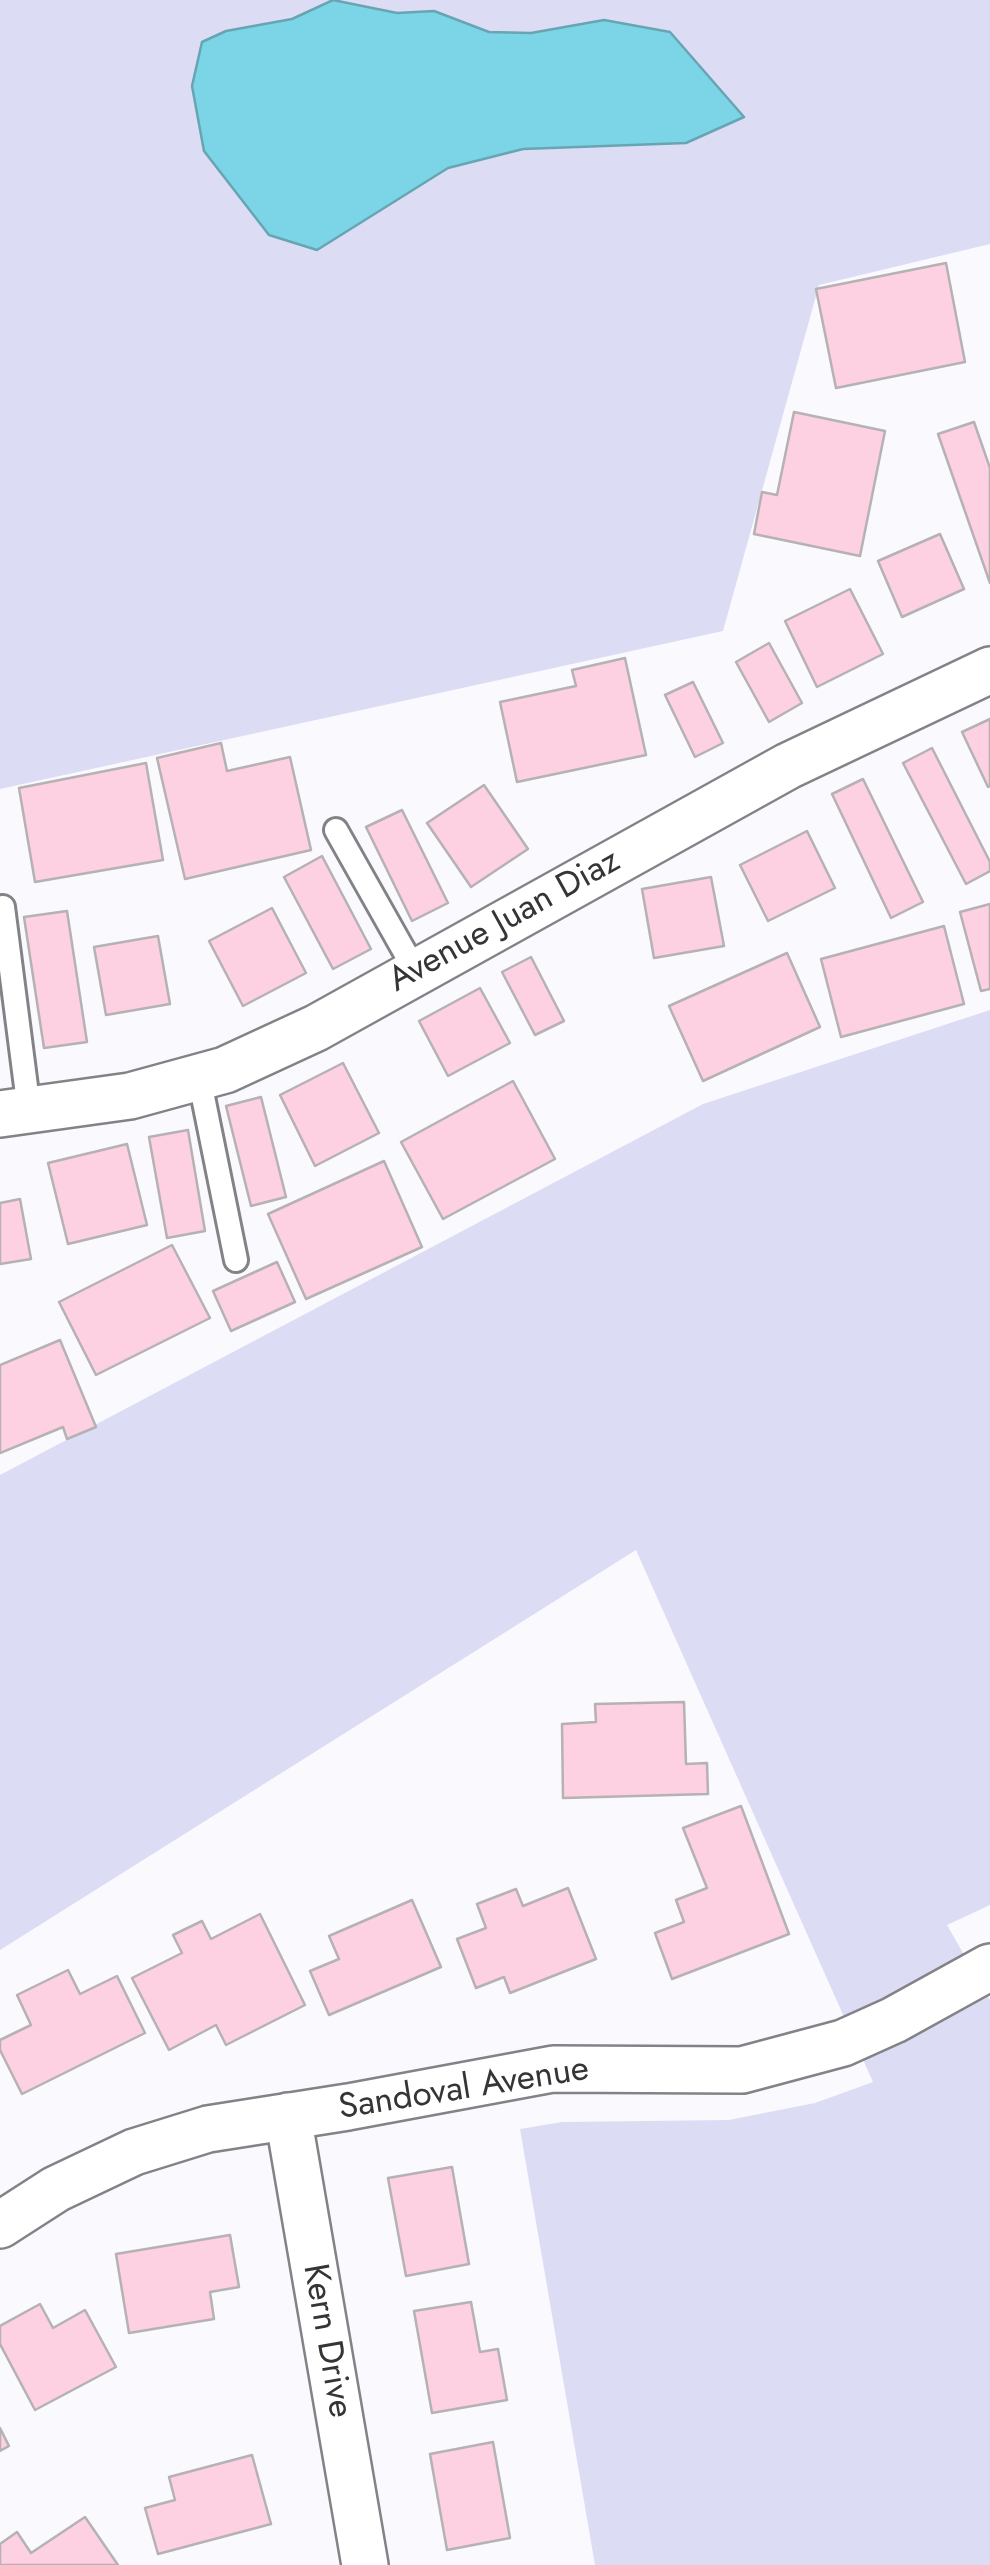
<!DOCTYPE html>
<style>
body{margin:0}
canvas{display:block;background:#f9f9fe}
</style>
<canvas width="990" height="2565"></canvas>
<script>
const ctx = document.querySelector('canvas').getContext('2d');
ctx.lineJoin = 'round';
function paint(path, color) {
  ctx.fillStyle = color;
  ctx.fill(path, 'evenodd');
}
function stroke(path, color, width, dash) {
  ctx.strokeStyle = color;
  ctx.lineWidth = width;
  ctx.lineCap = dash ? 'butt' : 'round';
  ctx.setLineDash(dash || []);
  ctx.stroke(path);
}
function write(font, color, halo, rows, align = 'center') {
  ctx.font = font + ' Jost,sans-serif';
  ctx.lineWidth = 8;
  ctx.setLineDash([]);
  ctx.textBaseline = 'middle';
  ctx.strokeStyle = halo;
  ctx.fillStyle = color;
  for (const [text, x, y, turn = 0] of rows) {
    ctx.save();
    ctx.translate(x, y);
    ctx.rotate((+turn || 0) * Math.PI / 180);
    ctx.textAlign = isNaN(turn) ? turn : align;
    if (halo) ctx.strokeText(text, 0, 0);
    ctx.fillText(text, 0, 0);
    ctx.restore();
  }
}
paint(new Path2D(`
 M0,0H990V244L819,285L723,631L0,789Z
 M990,1010V1905L947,1925L990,2000V2565H595L520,2129L562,2122L729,2120L815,2103L873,2082L636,1550L0,1950V1475L703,1104Z`), '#dddcf5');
const water = new Path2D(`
 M333,0L397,13L434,11L489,32L531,33L604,20L670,32L744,117L686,143L523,149L448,168L317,250L269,235L204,151L192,86L202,42L226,31L292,19Z`);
paint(water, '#7cd5e7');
stroke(water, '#67a5b2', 2.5);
const building = new Path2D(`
 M946,263L965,362L836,388L816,289Z
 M794,412L885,431L860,556L754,534L762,492L777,495Z
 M974,422L990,468V583L938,434Z
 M940,534L964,589L902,617L878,561Z
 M850,589L883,654L817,687L785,621Z
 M769,643L802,703L769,722L736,662Z
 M625,658L646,755L517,782L500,702L576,686L572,670Z
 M693,682L723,743L695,757L665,695Z
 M990,719V786L988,787L962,732Z
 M221,743L227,771L290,757L311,850L185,879L157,758Z
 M932,748L990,862V871L966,884L903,763Z
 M146,763L163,860L35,882L19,788Z
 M863,779L923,902L891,918L832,794Z
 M484,785L528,849L471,887L427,823Z
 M402,810L448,903L412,921L366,827Z
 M807,831L835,888L768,921L740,865Z
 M322,856L371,949L333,969L284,877Z
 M711,877L724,946L654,958L642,889Z
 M990,904V989L981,991L960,912Z
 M272,908L306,973L243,1006L209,941Z
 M67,911L87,1042L44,1048L24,917Z
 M944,926L964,1004L841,1037L821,959Z
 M158,936L170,1004L106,1015L94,947Z
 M787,953L820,1027L703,1081L669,1006Z
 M531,957L564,1021L535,1035L502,972Z
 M480,988L510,1043L448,1076L419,1021Z
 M343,1063L379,1133L315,1166L280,1095Z
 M513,1081L555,1159L443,1219L401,1142Z
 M261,1097L286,1197L251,1206L226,1106Z
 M188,1130L205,1231L167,1238L149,1137Z
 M127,1144L147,1225L68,1244L48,1163Z
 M384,1161L422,1247L306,1299L268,1214Z
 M20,1199L31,1259L0,1264V1203Z
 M172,1245L210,1318L96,1375L59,1302Z
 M277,1262L295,1302L231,1331L213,1291Z
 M60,1340L96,1427L67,1439L63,1427L0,1453V1365Z
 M684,1702L686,1764L707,1763L708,1794L563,1798L562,1724L596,1722L595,1704Z
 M741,1806L789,1934L672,1979L655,1933L684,1922L676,1900L707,1888L683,1828Z
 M568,1888L596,1959L510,1993L504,1977L476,1988L457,1939L486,1928L477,1904L516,1889L523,1906Z
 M412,1900L441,1967L329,2015L310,1971L339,1959L329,1936Z
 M260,1914L305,2005L226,2045L216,2025L169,2050L132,1978L182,1953L173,1935L202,1921L211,1939Z
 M68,1970L80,1994L117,1976L145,2033L22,2094L0,2050V2040L31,2025L17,1995Z
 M452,2167L469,2264L406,2276L388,2178Z
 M230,2235L239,2287L210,2292L214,2319L129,2333L116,2254Z
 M471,2302L480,2352L498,2349L507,2400L432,2413L414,2311Z
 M40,2304L53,2328L85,2310L116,2367L35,2410L0,2344V2326Z
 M0,2428L9,2446L0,2451Z
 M493,2442L510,2538L447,2550L430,2454Z
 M252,2455L271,2524L158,2554L145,2508L175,2500L169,2477Z
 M85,2517L118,2565H0V2544L17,2532L31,2553Z`);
paint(building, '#fdd1e2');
stroke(building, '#b6b1b3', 2.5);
const lane = new Path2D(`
 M336,830L416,972
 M3,907L29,1110
 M199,1077L236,1260`);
const street = new Path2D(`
 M0,1114L130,1096L225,1070L316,1028L788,766L990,670
 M288,2116L365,2565
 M0,2225L56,2189L134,2152L208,2129L348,2107L553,2069L742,2070L843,2043L894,2020L990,1967`);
stroke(lane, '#838286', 28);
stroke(street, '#838286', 50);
stroke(lane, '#fff', 22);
stroke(street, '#fff', 45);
write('35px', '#353537', '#fff', [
 ["Avenue Juan Diaz",505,922,-29],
 ["Sandoval Avenue",464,2090,-9],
 ["Kern Drive",326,2341,80]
]);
</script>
